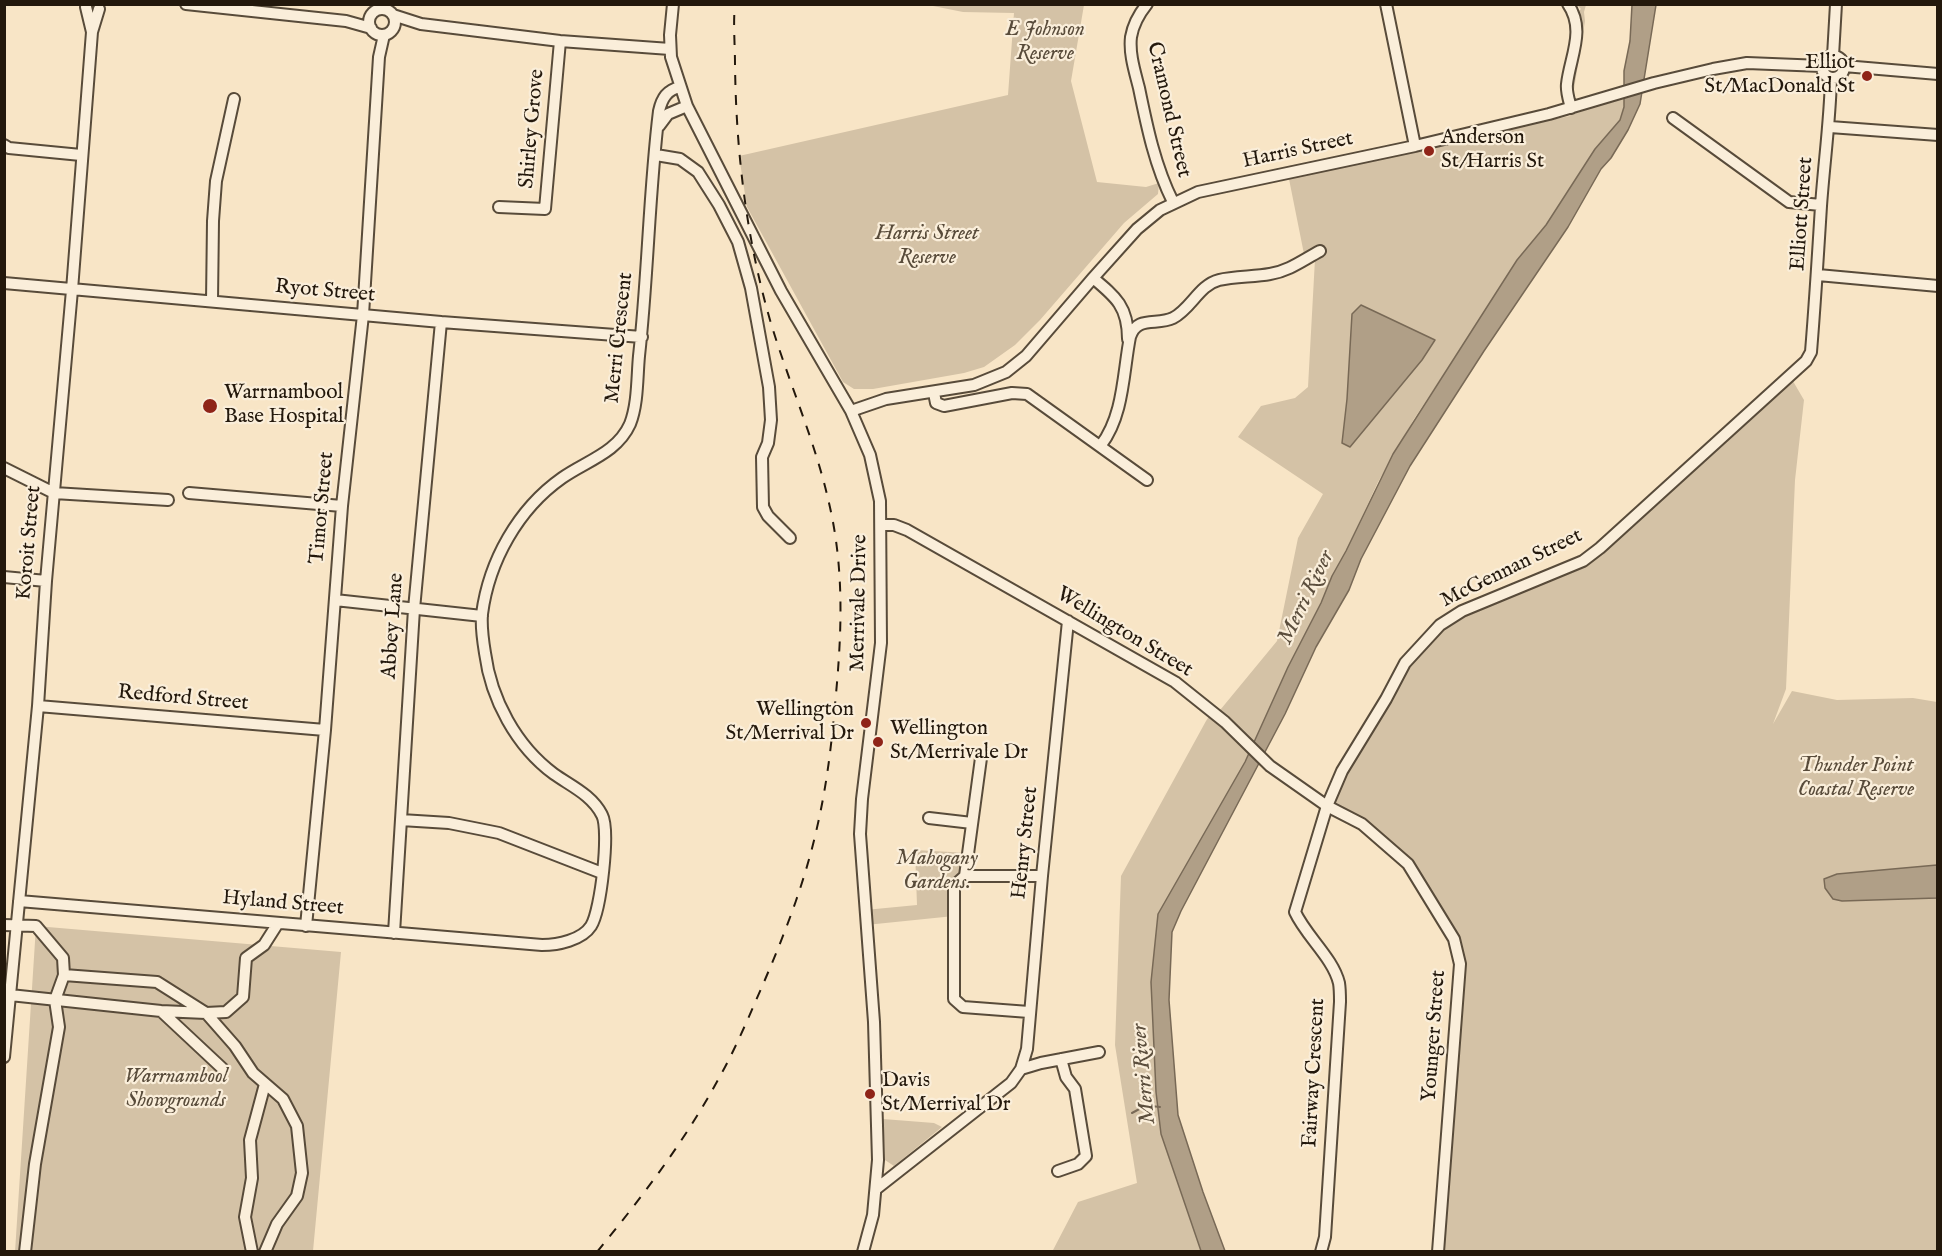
<!DOCTYPE html>
<style>
body{margin:0}
#map{position:relative;width:1942px;height:1256px;overflow:hidden;background:#f8e5c6;font-family:"IM FELL English",serif}
canvas{display:block}
.frame{position:absolute;inset:0;border:6px solid #23180c;pointer-events:none}
</style>
<div id="map">
<canvas width="1942" height="1256"></canvas>
<div class="frame"></div>
</div>
<script>
const ctx = document.querySelector('canvas').getContext('2d');
ctx.lineJoin = 'round';
function paint(path, color) {
  ctx.fillStyle = color;
  ctx.fill(path, 'evenodd');
}
function stroke(path, color, width, dash) {
  ctx.strokeStyle = color;
  ctx.lineWidth = width;
  ctx.lineCap = dash ? 'butt' : 'round';
  ctx.setLineDash(dash || []);
  ctx.stroke(path);
}
function write(font, color, halo, rows, align = 'center') {
  ctx.font = font + ' "IM FELL English",serif';
  ctx.lineWidth = 4.5;
  ctx.setLineDash([]);
  ctx.textBaseline = 'middle';
  ctx.strokeStyle = halo;
  ctx.fillStyle = color;
  for (const [text, x, y, turn = 0] of rows) {
    ctx.save();
    ctx.translate(x, y);
    ctx.rotate((+turn || 0) * Math.PI / 180);
    ctx.textAlign = isNaN(turn) ? turn : align;
    if (halo) ctx.strokeText(text, 0, 0);
    ctx.fillText(text, 0, 0);
    ctx.restore();
  }
}
paint(new Path2D(`
 M928,5H1084L1071,81L1097,182L1146,187L1159,183L1158,194L1124,223L1040,320L1015,345L984,367L964,373L873,389H854L843,382L747,207L739,156L1008,95L1014,13L963,12Z
 M1577,5H1586L1584,12L1585,21L1571,108L1624,92V107L1620,120L1595,149L1546,225L1517,260L1479,321L1414,419L1378,482L1346,551L1332,576L1321,603L1288,667L1245,762L1158,914L1151,982L1156,1092L1161,1134L1201,1251L1052,1252L1078,1202L1137,1183L1115,1045L1121,876L1206,721L1212,712L1216,715L1277,641L1298,538L1323,494L1238,437L1261,406L1295,398L1308,387L1315,259H1305L1288,174L1570,116L1567,91L1574,15L1581,9Z
 M1790,376L1804,400L1795,480L1786,689L1773,724L1792,691L1837,700L1913,698L1937,702V1251H1438L1460,990L1454,939L1408,864L1362,824L1327,806L1405,663L1440,625L1583,561Z
 M915,850L968,853L965,876L954,886V916L866,925L865,910L917,905Z
 M36,926L341,952L313,1251L15,1252Z
 M883,1119L934,1123L942,1127L894,1166L885,1160Z`), '#d4c2a6');
const water = new Path2D(`
 M1632,5H1656L1640,104L1628,130L1611,158L1601,169L1568,227L1484,351L1410,466L1361,559L1349,590L1316,647L1285,714L1181,911L1172,932L1169,1000L1178,1115L1203,1192L1225,1251H1201L1161,1134L1156,1092L1151,982L1158,914L1245,762L1288,667L1321,603L1332,576L1346,551L1393,454L1517,260L1546,225L1595,149L1620,120L1624,107V71L1630,41Z
 M1361,305L1435,340L1422,360L1350,447L1342,443L1347,399L1352,314Z
 M1937,865V898L1842,901L1833,899L1825,888L1824,879L1837,874Z`);
paint(water, '#b09f87');
stroke(water, '#786956', 1.5);
stroke(new Path2D(`
 M1151,1106L1160,1107
 M1132,1113L1143,1107`), '#786956', 2);
const minor = new Path2D(`
 M186,4L346,21L371,28
 M673,4L670,35L671,57L687,106L781,291L851,411L870,455L880,501L881,643L862,799L860,834L874,1022L878,1160L873,1215L863,1252
 M1147,4C1139,14 1133,25 1131,37C1129,54 1135,72 1139,88C1147,127 1155,166 1173,202
 M1386,4L1415,146
 M1568,4C1586,30 1570,57 1567,84C1566,92 1569,100 1571,108
 M86,7L92,32
 M369 22a13 13 0 1 1 26 0a13 13 0 1 1-26 0Z
 M393,15L421,24L560,41L670,49
 M1833,56L1836,4
 M1822 67a11 11 0 1 1 22 0a11 11 0 1 1-22 0Z
 M1844,66L1938,74
 M1673,118L1789,202L1821,205
 M659,126L668,114L687,106
 M1830,127L1938,135
 M4,145L9,148L81,155
 M656,155L680,159L698,172L719,205L738,242L751,288L769,387L771,420L768,443L762,457L763,507L768,516L790,538
 M499,207L545,209L560,41
 M1818,275L1938,286
 M1093,278C1116,297 1128,307 1128,339
 M4,283L441,322L642,337
 M212,301L213,221L216,181L234,99
 M934,393L936,403L944,406L1012,393L1027,394L1147,480
 M851,411L886,399L974,385L1006,372L1026,356L1093,278L1137,229L1160,210L1198,192L1415,146L1549,114L1654,83L1713,69L1747,63L1822,66
 M1101,445C1124,415 1123,372 1130,337C1137,315 1157,326 1173,318C1191,309 1199,285 1219,280C1234,276 1254,277 1270,274C1289,271 1303,260 1320,251
 M4,468L54,493L168,500
 M189,493L342,506
 M881,525H894L907,530L1175,682L1225,722L1270,766L1327,806L1362,824L1408,864L1454,939L1460,964L1438,1252
 M4,577L46,581
 M335,600L482,616
 M38,706L325,730
 M929,818L972,823
 M401,820L449,823L499,833L602,873
 M965,876L981,758
 M19,901L542,945C558,945 582,940 591,926C601,910 610,830 602,815C592,795 571,786 554,774C516,746 491,699 485,653C483,641 481,626 482,614C489,561 518,509 562,478C586,461 617,453 630,424C638,404 637,377 639,356C648,275 649,192 659,111C662,98 667,90 680,87
 M4,925L36,926L63,958L64,975L55,1000L59,1027L35,1164L25,1252
 M306,926L325,730L342,506L363,315L379,57L384,35
 M394,933L414,609L441,322
 M64,975L157,982L206,1013L235,1046L253,1073L283,1099L297,1126L302,1173L297,1196L277,1224L265,1252
 M10,995L161,1011L206,1013L226,1012L243,997L246,958L264,945L278,923
 M161,1011L223,1069
 M1029,1012L963,1007L954,999V886L965,876H1042
 M4,1057L38,706L46,581L72,290L92,32L99,9
 M1021,1069L1027,1049L1042,876L1068,621
 M1058,1171L1078,1164L1086,1156L1075,1089L1066,1077L1061,1059
 M876,1189L1011,1083L1021,1069L1041,1063L1099,1052
 M252,1252L245,1217L252,1178L250,1140L265,1084
 M1321,1252L1325,1237L1340,1002C1340,996 1340,989 1339,983C1333,958 1306,936 1295,912L1327,806L1342,771L1386,699L1405,663L1440,625L1462,611L1583,561L1600,548L1806,361L1811,352C1815,303 1818,255 1821,206C1824,163 1830,121 1831,78`);
stroke(minor, '#584b3a', 14);
stroke(minor, '#faeeda', 10);
stroke(new Path2D(`
 M597,1252C642,1197 685,1141 719,1078C736,1048 750,1014 764,982C785,933 804,884 816,832C827,786 832,741 836,694C842,629 844,567 829,503C815,440 788,381 770,320C746,237 736,150 735,64C735,44 733,24 735,4`), '#23180c', 2, [10, 10]);
for (const [x, y, r, color] of [
 [1867,76,6,"#8f2418"],
 [1429,151,6,"#8f2418"],
 [210,406,8,"#8f2418"],
 [866,723,6,"#8f2418"],
 [878,742,6,"#8f2418"],
 [870,1094,6,"#8f2418"]
]) {
  const dot = new Path2D();
  dot.arc(x, y, r, 0, 2 * Math.PI);
  ctx.fillStyle = color;
  ctx.fill(dot);
  stroke(dot, '#faeeda', 2);
}
write('italic 21px', '#584b3a', '#faeeda', [
 ["E Johnson",1045,31],
 ["Reserve",1045,55],
 ["Harris Street",927,235],
 ["Reserve",927,259],
 ["Thunder Point",1856,767],
 ["Coastal Reserve",1856,791],
 ["Mahogany",937,860],
 ["Gardens.",937,884],
 ["Warrnambool",176,1078],
 ["Showgrounds",176,1102]
]);
write('21px', '#23180c', '#faeeda', [
 ["Elliot",1855,64,"right"],
 ["St/MacDonald St",1855,88,"right"],
 ["Anderson",1441,139],
 ["St/Harris St",1441,163],
 ["Warrnambool",224,394],
 ["Base Hospital",224,418],
 ["Wellington",854,711,"right"],
 ["St/Merrival Dr",854,735,"right"],
 ["Wellington",890,730],
 ["St/Merrivale Dr",890,754],
 ["Davis",882,1082],
 ["St/Merrival Dr",882,1106]
], 'left');
write('21px', '#23180c', '#faeeda', [
 ["Cramond Street",1168,110,77],
 ["Shirley Grove",533,129,-85],
 ["Harris Street",1298,151,-12],
 ["Elliott Street",1803,214,-86],
 ["Ryot Street",325,292,5],
 ["Merri Crescent",620,338,-84],
 ["Timor Street",323,508,-85],
 ["Koroit Street",30,543,-85],
 ["McGennan Street",1512,569,-26],
 ["Merrivale Drive",860,603,-89],
 ["Abbey Lane",394,626,-86],
 ["Wellington Street",1124,633,31],
 ["Redford Street",183,699,5],
 ["Henry Street",1026,843,-84],
 ["Hyland Street",283,904,5],
 ["Younger Street",1435,1036,-86],
 ["Fairway Crescent",1315,1073,-87]
]);
write('italic 22px', '#5b4e3d', '#faeeda', [
 ["Merri River",1307,598,-64],
 ["Merri River",1145,1074,-95]
]);
</script>
